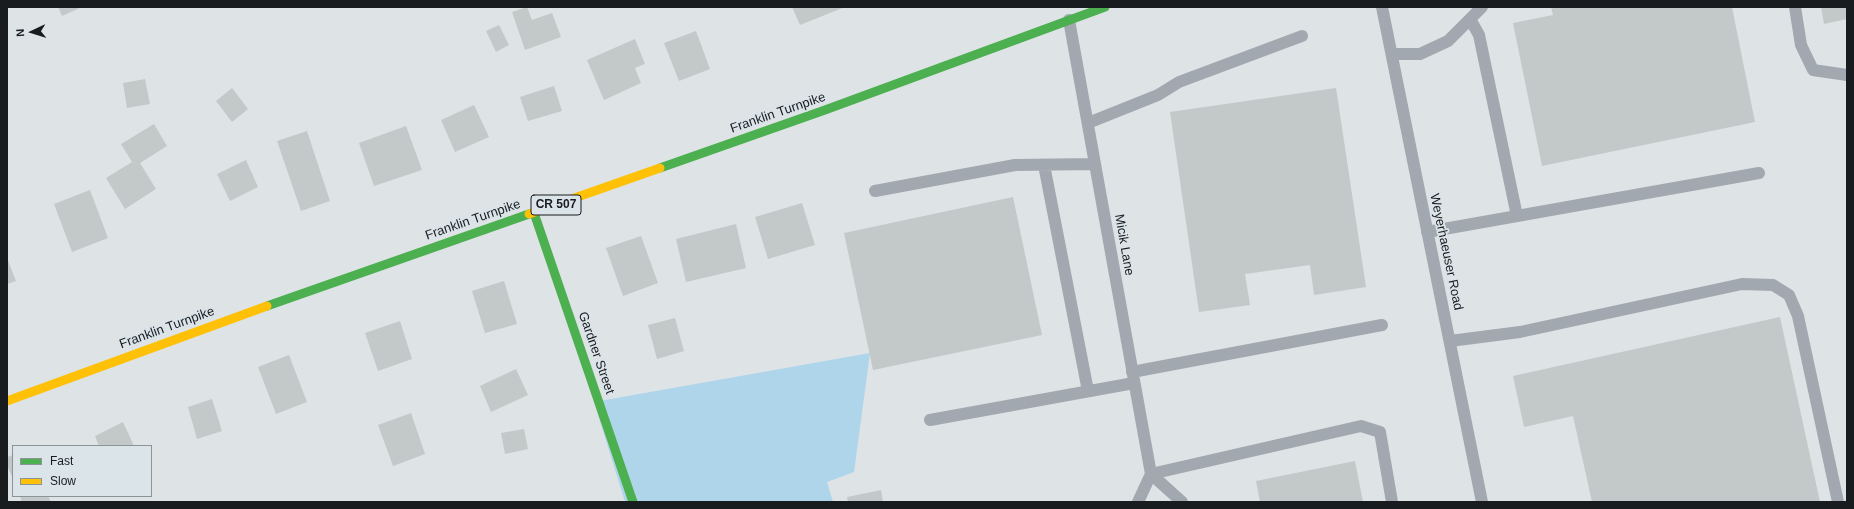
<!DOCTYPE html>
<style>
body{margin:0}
#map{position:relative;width:1854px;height:509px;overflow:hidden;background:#dee3e6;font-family:Arial,sans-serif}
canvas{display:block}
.frame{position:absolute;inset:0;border:8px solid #191c1e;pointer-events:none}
.legend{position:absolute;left:12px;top:445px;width:140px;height:52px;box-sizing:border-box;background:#dae4e9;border:1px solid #8d9498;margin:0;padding:5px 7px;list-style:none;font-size:12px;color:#191c1e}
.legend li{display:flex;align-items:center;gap:8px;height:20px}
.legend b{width:20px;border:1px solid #8d9498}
.north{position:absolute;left:12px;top:12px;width:40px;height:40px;-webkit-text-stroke:3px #dae4e9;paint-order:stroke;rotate:266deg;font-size:11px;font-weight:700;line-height:16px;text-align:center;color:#191c1e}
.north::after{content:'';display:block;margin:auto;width:14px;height:18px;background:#191c1e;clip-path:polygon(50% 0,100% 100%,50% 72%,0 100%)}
</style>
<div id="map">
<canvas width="1854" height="509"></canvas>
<div class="frame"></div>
<ul class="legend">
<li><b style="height:5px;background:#4caf50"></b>Fast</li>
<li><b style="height:5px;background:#ffc107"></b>Slow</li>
</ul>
<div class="north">N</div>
</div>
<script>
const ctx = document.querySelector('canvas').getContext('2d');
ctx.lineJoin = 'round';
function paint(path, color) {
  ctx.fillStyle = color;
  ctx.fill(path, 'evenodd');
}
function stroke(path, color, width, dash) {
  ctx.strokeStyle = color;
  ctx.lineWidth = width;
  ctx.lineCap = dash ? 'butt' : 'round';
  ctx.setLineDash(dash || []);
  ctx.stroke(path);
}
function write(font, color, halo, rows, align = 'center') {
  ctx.font = font + ' Arial,sans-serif';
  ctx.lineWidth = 3.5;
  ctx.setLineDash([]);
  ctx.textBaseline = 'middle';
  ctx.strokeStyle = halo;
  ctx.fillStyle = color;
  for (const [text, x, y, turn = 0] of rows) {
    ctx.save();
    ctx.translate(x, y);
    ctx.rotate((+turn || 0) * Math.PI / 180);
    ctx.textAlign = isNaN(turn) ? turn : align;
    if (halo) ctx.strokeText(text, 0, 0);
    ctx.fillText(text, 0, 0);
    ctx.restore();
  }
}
paint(new Path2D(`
 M870,353L854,472L827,482L833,502H625L594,402Z`), '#afd5eb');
paint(new Path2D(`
 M58,7H82L62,16Z
 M527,7L532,20L552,13L561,37L525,50L512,12Z
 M792,7H845L800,25Z
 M1551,7H1732L1755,122L1542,166L1513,23L1553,15Z
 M1821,7H1847V19L1824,24Z
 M499,25L509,45L496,52L486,31Z
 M696,31L710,69L679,81L664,43Z
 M635,39L645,64L635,68L641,83L604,100L587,60Z
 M145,79L150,104L127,108L123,83Z
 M554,86L562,111L528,121L520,97Z
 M232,88L248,109L232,122L216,101Z
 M1336,88L1366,287L1314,295L1310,265L1245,274L1250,305L1199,312L1170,112Z
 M474,105L489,137L455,152L441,120Z
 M154,124L167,146L140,163L156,189L125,209L106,178L132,162L121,144Z
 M406,126L422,170L374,186L359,143Z
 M307,131L330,201L301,211L277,141Z
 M246,160L258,187L230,201L217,174Z
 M90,190L108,238L72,252L54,204Z
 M1013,197L1042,335L873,370L844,233Z
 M802,203L815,245L768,259L755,217Z
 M736,224L746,268L686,282L676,239Z
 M641,236L658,283L623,296L606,248Z
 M7,258L16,281L7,284Z
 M504,281L517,324L485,333L472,291Z
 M1780,317L1820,502H1592L1573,416L1524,427L1513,376Z
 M675,318L684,351L657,359L648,325Z
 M400,321L412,359L378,371L365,333Z
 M289,355L307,402L276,414L258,367Z
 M516,369L528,395L491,412L480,386Z
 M212,399L222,431L197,439L188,407Z
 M411,413L425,454L393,466L378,425Z
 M123,422L134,446H99L95,436Z
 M524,429L528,449L505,454L501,433Z
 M13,455V479L7,465V457Z
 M1355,461L1363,502H1260L1256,481Z
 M881,490L883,502H848L847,497Z
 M20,496H48L51,502H22Z`), '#c3c8c9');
stroke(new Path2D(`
 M1382,7L1482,502
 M1795,7L1801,45L1813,70L1847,75
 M1470,19L1479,35L1517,216
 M1069,20L1151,474
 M1392,54H1420L1448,41L1482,7
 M1088,123L1158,95L1179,82L1302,36
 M1044,165L1088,391
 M875,191L1015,165L1095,164
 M1427,232L1759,173
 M1450,341L1520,332L1742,284L1773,285L1789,295L1798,316L1838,502
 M1132,372L1382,325
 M930,420L1134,383
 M1151,474L1361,426L1380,432L1392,502
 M1151,474L1182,502
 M1138,502L1151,474`), '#a2a8b0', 12);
stroke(new Path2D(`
 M660,168L825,110L1105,7
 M534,213L633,502
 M267,306L529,214`), '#4caf50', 9);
stroke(new Path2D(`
 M529,214L660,168
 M7,401L267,306`), '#ffc107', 9);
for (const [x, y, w] of [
 [556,205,50]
]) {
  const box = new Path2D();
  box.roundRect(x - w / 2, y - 10, w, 20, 3);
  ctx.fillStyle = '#dae4e9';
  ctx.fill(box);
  stroke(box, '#191c1e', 1);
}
write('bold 12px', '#191c1e', null, [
 ["CR 507",556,205]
]);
write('13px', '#191c1e', '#dae4e9', [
 ["Franklin Turnpike",778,113,-19],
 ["Franklin Turnpike",473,220,-19],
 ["Micik Lane",1124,245,80],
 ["Weyerhaeuser Road",1446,252,78],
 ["Franklin Turnpike",167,328,-20],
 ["Gardner Street",596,353,71]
]);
</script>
